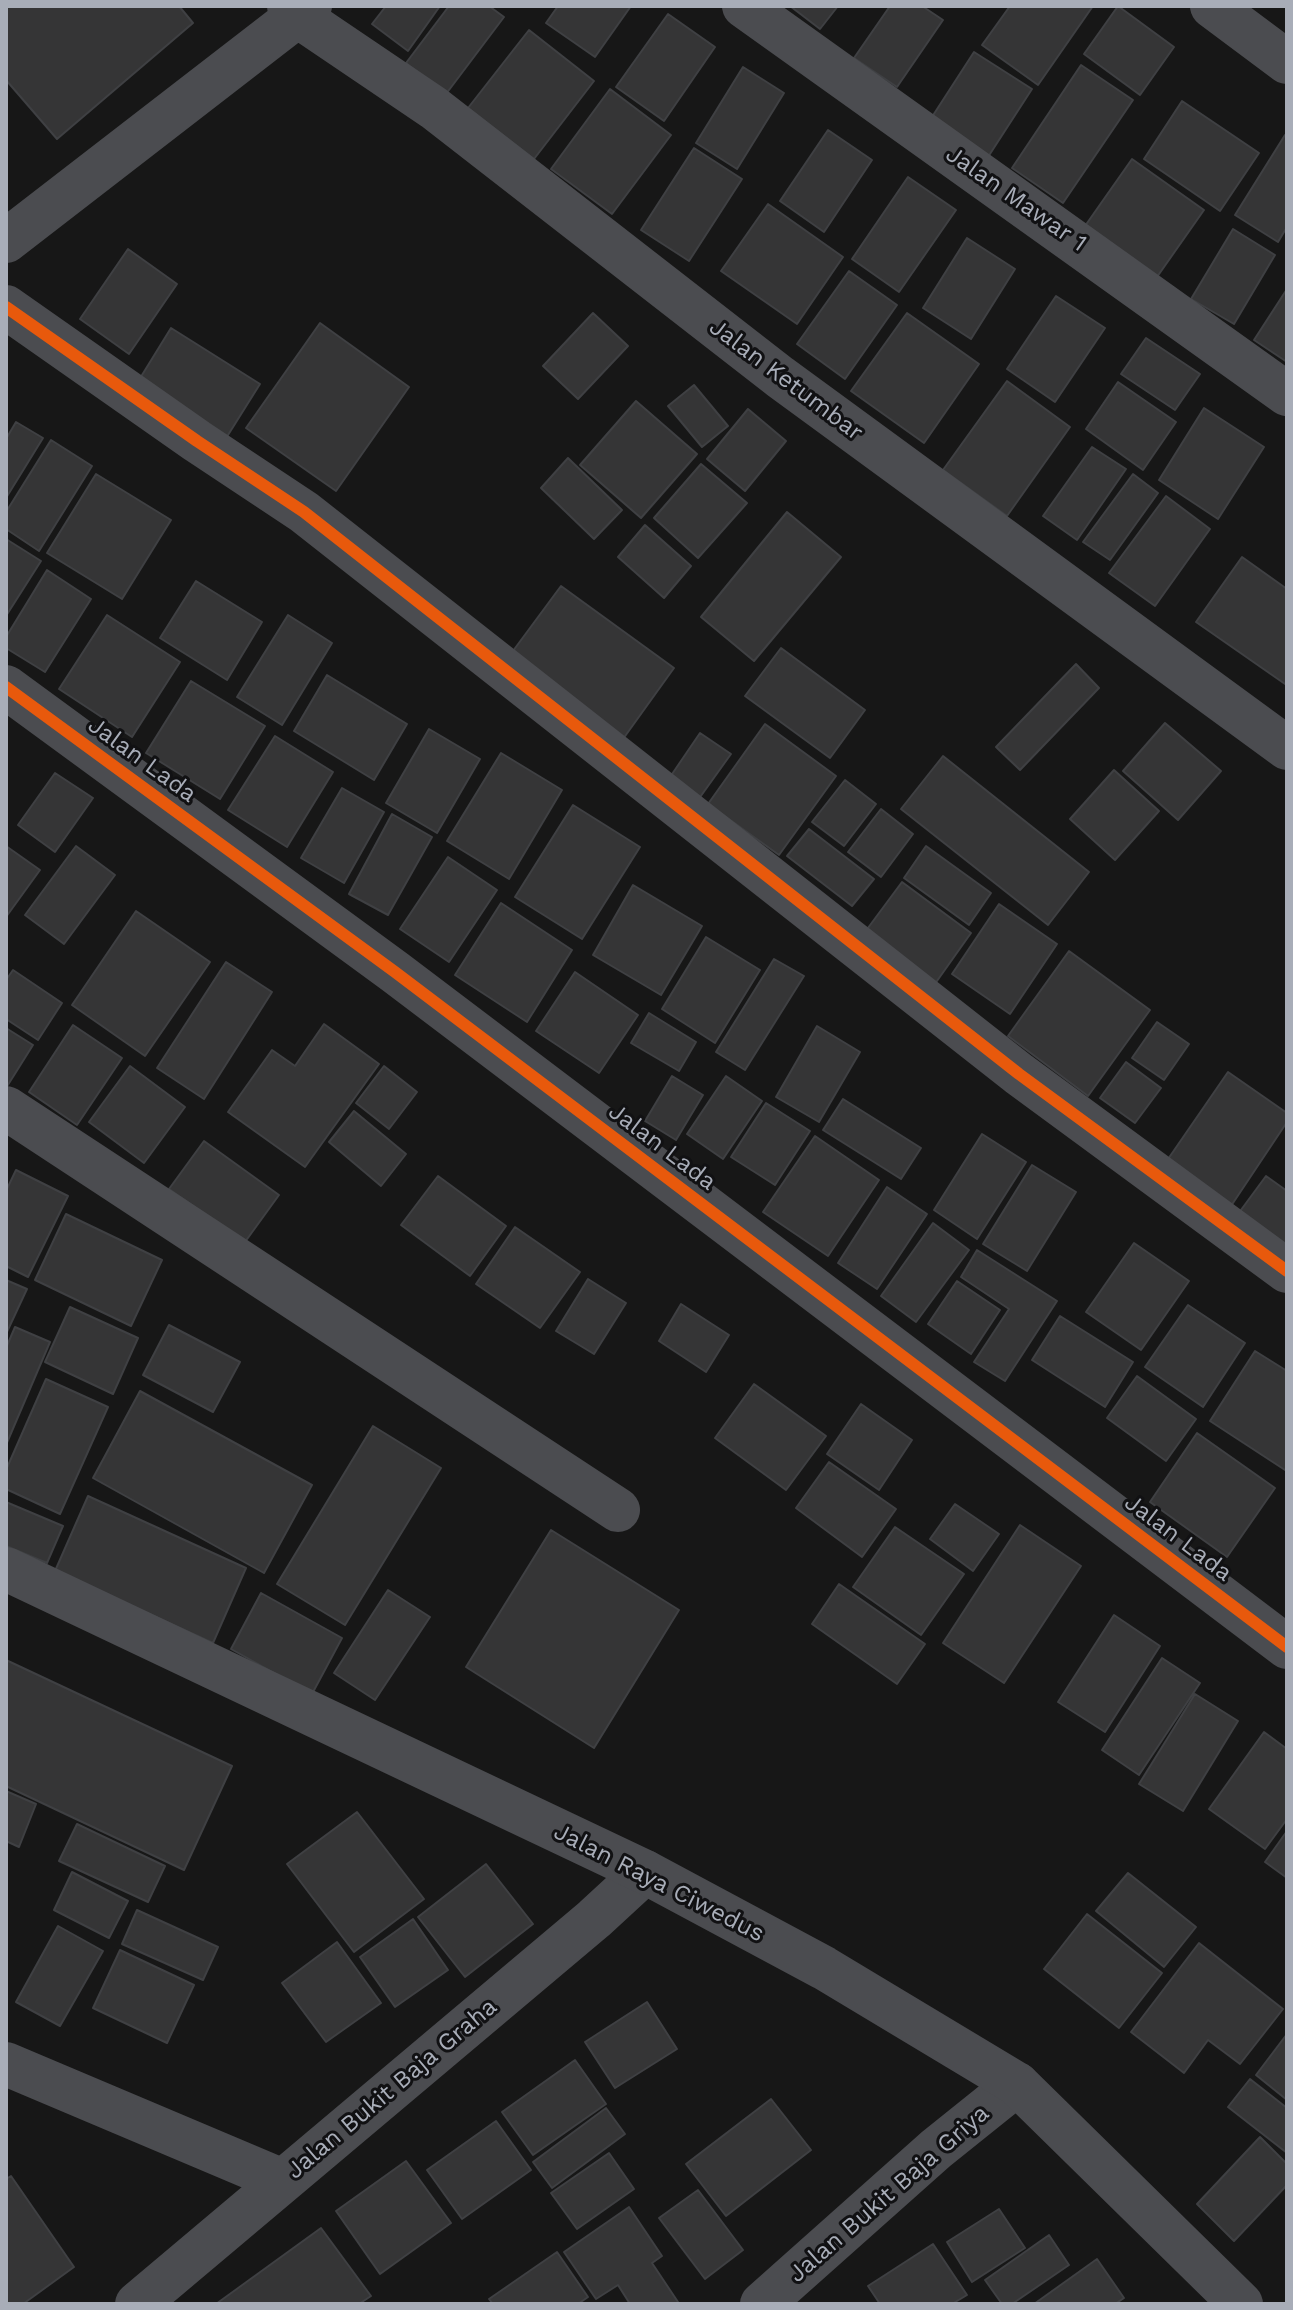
<!DOCTYPE html>
<style>
body{margin:0}
#map{position:relative;width:1293px;height:2310px;overflow:hidden;background:#171717;font-family:"Work Sans",sans-serif}
canvas{display:block}
.frame{position:absolute;inset:0;border:8px solid #a8adb8;pointer-events:none}
</style>
<div id="map">
<canvas width="1293" height="2310"></canvas>
<div class="frame"></div>
</div>
<script>
const ctx = document.querySelector('canvas').getContext('2d');
ctx.lineJoin = 'round';
function paint(path, color) {
  ctx.fillStyle = color;
  ctx.fill(path, 'evenodd');
}
function stroke(path, color, width, dash) {
  ctx.strokeStyle = color;
  ctx.lineWidth = width;
  ctx.lineCap = dash ? 'butt' : 'round';
  ctx.setLineDash(dash || []);
  ctx.stroke(path);
}
function write(font, color, halo, rows, align = 'center') {
  ctx.font = font + ' "Work Sans",sans-serif';
  ctx.lineWidth = 6;
  ctx.setLineDash([]);
  ctx.textBaseline = 'middle';
  ctx.strokeStyle = halo;
  ctx.fillStyle = color;
  for (const [text, x, y, turn = 0] of rows) {
    ctx.save();
    ctx.translate(x, y);
    ctx.rotate((+turn || 0) * Math.PI / 180);
    ctx.textAlign = isNaN(turn) ? turn : align;
    if (halo) ctx.strokeText(text, 0, 0);
    ctx.fillText(text, 0, 0);
    ctx.restore();
  }
}
const building = new Path2D(`
 M179,6L193,23L57,139L6,80L7,6Z
 M386,6H440L408,51L372,24Z
 M449,6H489L504,17L446,94L406,63Z
 M558,6H631L595,57L546,23Z
 M790,6H838L820,29Z
 M890,6H922L943,20L897,87L854,58Z
 M1010,6H1093L1038,85L982,45Z
 M1118,6L1174,47L1140,95L1084,54Z
 M668,14L715,47L664,121L616,87Z
 M529,30L594,81L534,159L468,108Z
 M974,52L1032,89L988,157L930,120Z
 M1081,65L1133,100L1063,203L1012,168Z
 M743,67L784,93L737,169L696,143Z
 M610,89L671,135L612,214L551,169Z
 M1182,101L1259,153L1220,211L1144,159Z
 M828,130L872,160L824,232L780,201Z
 M1285,135L1287,136V227L1278,242L1235,215Z
 M694,148L742,179L689,261L641,230Z
 M1132,159L1204,210L1157,277L1085,226Z
 M908,177L956,210L899,292L852,259Z
 M768,204L843,257L797,324L721,271Z
 M1233,229L1275,255L1234,324L1191,299Z
 M967,238L1015,269L971,339L923,308Z
 M128,249L177,284L129,354L80,319Z
 M849,271L897,305L845,379L797,344Z
 M1287,289V362L1254,340Z
 M1056,296L1105,328L1055,402L1007,369Z
 M593,313L628,346L578,399L543,366Z
 M907,313L979,364L924,443L851,391Z
 M320,323L409,387L336,491L246,428Z
 M171,328L260,384L223,443L134,388Z
 M1146,338L1200,374L1175,410L1121,374Z
 M1007,381L1070,427L1007,516L943,470Z
 M1118,382L1176,422L1143,470L1086,429Z
 M694,385L728,426L702,447L668,406Z
 M636,401L697,454L641,518L580,465Z
 M1204,408L1264,447L1218,519L1159,480Z
 M748,409L786,441L745,491L707,459Z
 M16,422L43,438L6,498V439Z
 M51,440L92,466L39,551L6,529V512Z
 M1092,447L1126,469L1077,540L1043,516Z
 M568,458L622,510L594,539L541,488Z
 M701,464L747,503L698,558L654,518Z
 M96,474L171,520L122,599L47,553Z
 M1133,474L1158,493L1110,560L1083,542Z
 M1166,496L1210,529L1155,606L1109,573Z
 M787,512L841,557L754,661L701,617Z
 M645,525L691,566L664,598L618,557Z
 M6,539L41,561L6,616Z
 M1242,557L1287,589V681L1285,684L1196,622Z
 M47,570L91,599L45,672L6,648V637Z
 M196,581L262,622L227,680L160,638Z
 M561,586L674,668L623,739L510,655Z
 M107,615L180,662L132,737L59,689Z
 M288,615L332,643L282,725L237,697Z
 M781,648L865,710L830,758L745,696Z
 M1076,664L1099,688L1020,770L996,747Z
 M327,675L407,724L374,780L294,731Z
 M191,681L265,726L220,799L146,753Z
 M1165,723L1221,771L1178,820L1123,771Z
 M765,724L836,776L779,855L708,804Z
 M429,729L480,759L437,833L386,803Z
 M700,733L731,754L698,800L668,780Z
 M275,736L333,772L287,847L228,810Z
 M501,753L562,790L509,879L447,841Z
 M943,756L1089,872L1048,925L901,809Z
 M1114,770L1159,811L1115,860L1070,819Z
 M55,773L93,798L55,852L18,825Z
 M845,780L876,804L844,846L812,822Z
 M342,788L384,812L344,883L301,858Z
 M573,805L640,847L582,939L515,897Z
 M881,809L913,834L881,877L848,852Z
 M392,814L432,837L388,915L349,894Z
 M809,829L874,879L852,906L787,856Z
 M6,846L40,870L6,917Z
 M76,846L115,875L64,944L25,915Z
 M926,846L991,893L969,925L904,878Z
 M448,857L497,890L449,962L400,929Z
 M902,882L971,933L932,988L862,936Z
 M633,885L702,926L661,995L593,955Z
 M501,903L572,950L527,1022L455,975Z
 M999,904L1057,944L1010,1014L952,974Z
 M136,911L210,962L145,1056L72,1005Z
 M706,937L760,970L715,1043L662,1009Z
 M1069,951L1150,1010L1088,1096L1008,1036Z
 M774,959L804,976L745,1070L716,1052Z
 M226,962L272,992L204,1099L157,1068Z
 M13,970L62,1003L38,1040L6,1019V980Z
 M575,972L638,1015L599,1073L536,1031Z
 M649,1013L696,1042L679,1071L631,1043Z
 M1157,1022L1189,1044L1164,1080L1132,1058Z
 M324,1024L379,1064L305,1167L228,1112L272,1050L295,1066Z
 M73,1025L122,1058L77,1125L29,1092Z
 M817,1026L860,1052L819,1122L776,1097Z
 M6,1028L33,1045L6,1088Z
 M1126,1062L1161,1088L1135,1123L1100,1098Z
 M130,1066L185,1107L144,1163L89,1122Z
 M384,1066L417,1092L389,1129L356,1103Z
 M1228,1072L1287,1113V1122L1231,1206L1166,1162Z
 M672,1076L703,1095L676,1140L645,1121Z
 M726,1076L762,1101L723,1159L687,1134Z
 M843,1099L921,1148L901,1179L823,1130Z
 M766,1103L810,1131L775,1185L731,1157Z
 M354,1111L406,1154L381,1186L329,1142Z
 M982,1134L1026,1162L977,1239L934,1210Z
 M815,1136L879,1180L828,1256L763,1212Z
 M204,1141L279,1195L245,1242L169,1189Z
 M1032,1165L1076,1192L1027,1271L983,1244Z
 M16,1170L68,1196L28,1277L6,1266V1191Z
 M438,1176L506,1226L470,1276L401,1225Z
 M1266,1176L1287,1191V1250L1238,1214Z
 M887,1187L927,1214L877,1289L838,1263Z
 M66,1214L162,1260L131,1326L35,1280Z
 M933,1223L969,1250L916,1322L881,1296Z
 M515,1227L580,1272L540,1328L476,1284Z
 M1134,1243L1189,1281L1141,1350L1086,1312Z
 M977,1250L1057,1301L1005,1381L974,1362L1009,1309L961,1277Z
 M588,1279L626,1303L594,1354L556,1331Z
 M6,1280L27,1289L6,1334Z
 M957,1281L1000,1310L971,1354L928,1324Z
 M681,1304L729,1335L706,1372L659,1341Z
 M1188,1305L1245,1343L1203,1407L1145,1367Z
 M70,1307L138,1338L113,1394L45,1362Z
 M1060,1316L1133,1362L1105,1407L1032,1360Z
 M169,1325L240,1362L213,1412L143,1375Z
 M15,1327L50,1342L6,1445V1348Z
 M1255,1351L1287,1371V1467L1285,1470L1210,1421Z
 M1137,1376L1196,1419L1166,1461L1107,1418Z
 M46,1379L108,1407L60,1514L6,1489V1470Z
 M754,1384L826,1436L786,1490L715,1438Z
 M140,1391L312,1485L264,1573L93,1478Z
 M861,1404L912,1440L879,1490L827,1454Z
 M373,1426L441,1468L345,1625L277,1584Z
 M1197,1433L1275,1488L1227,1557L1150,1502Z
 M829,1462L896,1509L862,1557L796,1508Z
 M88,1496L246,1568L213,1643L55,1571Z
 M6,1502L63,1526L47,1563L6,1546Z
 M955,1504L999,1534L973,1571L930,1539Z
 M1020,1525L1081,1566L1004,1683L943,1643Z
 M895,1527L964,1574L921,1635L853,1587Z
 M551,1530L679,1610L594,1748L466,1667Z
 M839,1584L925,1644L897,1684L812,1624Z
 M388,1590L430,1617L375,1700L334,1673Z
 M261,1593L342,1638L312,1694L231,1649Z
 M1114,1615L1160,1646L1105,1732L1058,1702Z
 M1162,1658L1200,1683L1139,1775L1102,1750Z
 M6,1660L232,1766L184,1870L6,1786Z
 M1195,1694L1238,1721L1183,1811L1139,1784Z
 M1264,1732L1287,1749V1819L1265,1849L1209,1809Z
 M6,1791L36,1804L19,1847L6,1841Z
 M357,1812L424,1899L354,1952L287,1864Z
 M77,1824L165,1866L148,1902L59,1861Z
 M1287,1831V1878L1265,1862Z
 M486,1864L533,1924L465,1977L418,1917Z
 M72,1872L128,1901L109,1938L54,1910Z
 M1128,1873L1196,1927L1164,1967L1096,1911Z
 M137,1910L218,1947L203,1980L122,1944Z
 M1087,1914L1162,1973L1119,2028L1044,1969Z
 M413,1919L448,1970L395,2007L360,1957Z
 M58,1926L103,1951L60,2026L16,2002Z
 M337,1942L381,2003L326,2042L282,1983Z
 M1199,1943L1283,2009L1240,2064L1208,2040L1184,2073L1131,2032Z
 M120,1950L194,1985L167,2043L93,2008Z
 M647,2002L677,2049L615,2088L585,2042Z
 M1287,2034V2100L1256,2075Z
 M575,2060L606,2104L533,2155L502,2112Z
 M1250,2079L1287,2108V2153L1228,2107Z
 M771,2099L811,2150L726,2216L686,2164Z
 M606,2108L625,2134L552,2188L533,2162Z
 M496,2121L531,2170L462,2219L427,2170Z
 M1260,2137L1287,2164V2185L1234,2241L1197,2204Z
 M609,2153L634,2189L577,2229L551,2193Z
 M406,2161L451,2223L380,2274L336,2211Z
 M11,2176L74,2267L23,2304H8L6,2302V2179Z
 M698,2190L743,2250L705,2279L659,2218Z
 M629,2207L662,2256L652,2263L678,2302L675,2304H630L618,2285L596,2299L564,2252Z
 M999,2209L1025,2248L972,2282L947,2242Z
 M321,2228L371,2296L359,2304H216Z
 M1049,2235L1069,2265L1012,2304H1002L985,2280Z
 M933,2244L967,2295L952,2304H880L868,2286Z
 M557,2252L588,2297L578,2304H493L489,2299Z
 M1097,2259L1124,2298L1115,2304H1034Z`);
paint(building, '#353536');
stroke(building, '#3f4043', 2);
stroke(new Path2D(`
 M289,6L298,16L434,108L780,377L1287,748
 M744,6L1287,394
 M1212,6L1287,62
 M6,241L310,6
 M6,307L197,441L304,512L1019,1074L1287,1271
 M6,687L395,972L1287,1647
 M6,1108L618,1510
 M6,2064L283,2181
 M137,2304L594,1919L645,1872
 M762,2304L936,2149L1017,2084`), '#4b4c50', 44);
stroke(new Path2D(`
 M6,1569L645,1872L824,1968L1017,2084L1241,2304`), '#4b4c50', 44);
stroke(new Path2D(`
 M6,307L197,441L304,512L1019,1074L1287,1271
 M6,687L395,972L1287,1647`), '#e8590c', 12);
write('24px', '#a8adb8', '#111113', [
 ["Jalan Mawar 1",1016,199,35],
 ["Jalan Ketumbar",786,380,37],
 ["Jalan Lada",142,760,36],
 ["Jalan Lada",662,1147,37],
 ["Jalan Lada",1178,1538,37],
 ["Jalan Raya Ciwedus",659,1883,27],
 ["Jalan Bukit Baja Graha",392,2089,-40],
 ["Jalan Bukit Baja Griya",889,2194,-41]
]);
</script>
